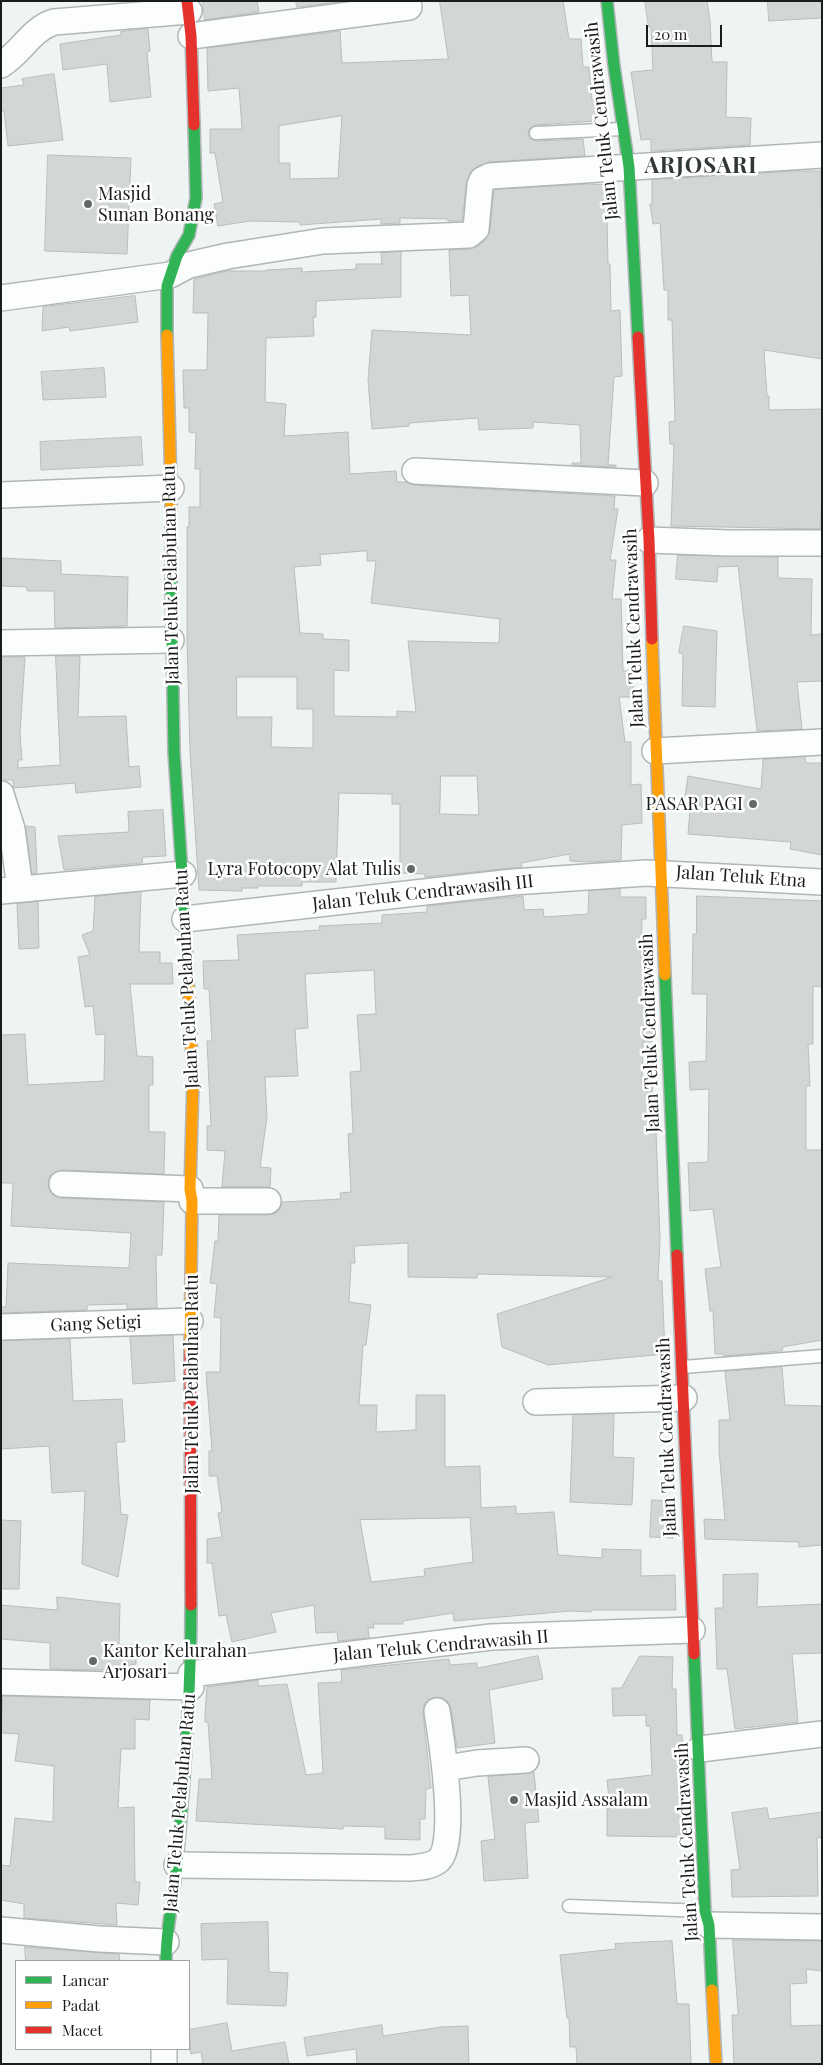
<!DOCTYPE html>
<style>
body{margin:0}
#map{position:relative;width:823px;height:2065px;overflow:hidden;background:#eef3f3;font-family:"Playfair Display",serif}
canvas{display:block}
.frame{position:absolute;inset:0;border:2px solid #1a1d1d;pointer-events:none}
.legend{position:absolute;left:15px;top:1960px;width:175px;height:90px;box-sizing:border-box;background:#fff;border:1px solid #a3a5a5;margin:0;padding:6px 9px;list-style:none;font-size:15px;color:#1a1d1d}
.legend li{display:flex;align-items:center;gap:10px;height:25px}
.legend b{width:25px;border:1px solid #a3a5a5}
.scale{position:absolute;left:646px;top:25px;width:76px;height:22px;box-sizing:border-box;border:2px solid #1a1d1d;border-top:0;padding-left:6px;font-size:15px;line-height:18px;white-space:nowrap;color:#1a1d1d;-webkit-text-stroke:4px #fff;paint-order:stroke}
</style>
<div id="map">
<canvas width="823" height="2065"></canvas>
<div class="frame"></div>
<ul class="legend">
<li><b style="height:6px;background:#30b455"></b>Lancar</li>
<li><b style="height:6px;background:#ff9f0a"></b>Padat</li>
<li><b style="height:6px;background:#e5322d"></b>Macet</li>
</ul>
<div class="scale">20 m</div>
</div>
<script>
const ctx = document.querySelector('canvas').getContext('2d');
ctx.lineJoin = 'round';
function paint(path, color) {
  ctx.fillStyle = color;
  ctx.fill(path, 'evenodd');
}
function stroke(path, color, width, dash) {
  ctx.strokeStyle = color;
  ctx.lineWidth = width;
  ctx.lineCap = dash ? 'butt' : 'round';
  ctx.setLineDash(dash || []);
  ctx.stroke(path);
}
function write(font, color, halo, rows, align = 'center') {
  ctx.font = font + ' "Playfair Display",serif';
  ctx.lineWidth = 5;
  ctx.setLineDash([]);
  ctx.textBaseline = 'middle';
  ctx.strokeStyle = halo;
  ctx.fillStyle = color;
  for (const [text, x, y, turn = 0] of rows) {
    ctx.save();
    ctx.translate(x, y);
    ctx.rotate((+turn || 0) * Math.PI / 180);
    ctx.textAlign = isNaN(turn) ? turn : align;
    if (halo) ctx.strokeText(text, 0, 0);
    ctx.fillText(text, 0, 0);
    ctx.restore();
  }
}
const building = new Path2D(`
 M203,1H257L259,12L205,20Z
 M296,1H339V2L297,7Z
 M440,1H563L569,39H581L583,67H589L592,100H595V121L535,125L529,129L528,134L529,138L536,141L583,139L585,156L489,162L476,167L467,180L462,221H448V219L400,218V223L381,224V219L300,225V222L250,221L218,226L214,204L223,202L215,153H210V129H242L239,88L208,91L207,48L340,31L342,63L448,59ZM342,116L338,178L290,179V163H279V126Z
 M645,1H707L710,21L712,62H727L726,117L751,118L750,145L651,151V139L641,140L631,72L653,70L651,27H649Z
 M768,1H822V18L769,21Z
 M148,29L150,51L147,52L151,97L110,102L107,64L63,70L60,44L121,35V32Z
 M54,74L63,140L8,146L4,111H1V88L24,85L22,79Z
 M48,155L131,158L127,254L45,251Z
 M793,171H821L822,359L764,350L767,396H769V410L822,409V498L820,529L671,526L674,444H670L669,422L675,421L672,320H668V290H664L660,223L653,224L650,204H652V180Z
 M588,184L610,185V220H607L608,264H610L611,311L620,310L622,376L614,377L608,465H616V467L572,465V463H581L580,425L533,422V428L479,430L478,418L409,423V426L372,429L368,380L372,330L471,335L469,295L451,296L449,250L470,249L478,246L486,239L490,230L494,190Z
 M401,252V297L316,301V317H313L314,336L266,338L265,402L286,404L284,436L348,432L350,474L396,471L397,482H406L414,485L615,496L614,509H618L610,560H616L612,599H621L623,671H634L633,697H619L625,742H631V785L641,784L642,823L622,825L621,860L589,862L570,861V854L521,863L522,867L425,877V874L400,873V804H392V794L339,793L336,882H302V886H258V888H242V891L199,890L190,751L187,640V527H189V507H200V469H195L196,433L189,432V408H184L183,370H207L208,313H193L194,279L228,271H266V270L302,268V272L356,269V264H382L381,253ZM367,551V561H376L371,603L500,619L499,643L408,641L416,712L397,711V717L334,716V670L349,671V640L323,639V634L300,633L294,567L321,565L320,555ZM237,677H297V709H313V748L271,747L272,717H237ZM441,776H477L479,815L440,814Z
 M135,296L138,322L70,331L69,327L42,331L43,307Z
 M104,368L106,397L43,400L41,372Z
 M141,437L143,465L41,470L40,442Z
 M678,555L778,557V578L812,579L811,635L822,634V681L797,682L802,729L757,731L738,566L718,567L717,582L676,579Z
 M1,558L61,561V574L128,577L127,626L55,628L54,591H27V587L1,586Z
 M684,626L717,631L715,707L682,706L683,654L679,653Z
 M56,656H80L78,717L126,716L129,767L139,766L141,787L76,793L75,783L14,788L13,780H1V657H25L20,734L22,760H18V768L60,765Z
 M805,757L806,763H822V855L790,849L791,842L688,834L691,798L685,797L688,776L761,789L763,760Z
 M163,810L166,856L143,857L142,863L64,870L58,836L129,832L128,812Z
 M26,826L35,827L37,873L32,874Z
 M620,889V897H646V919H642L641,958L646,959L645,1010H651L652,1042H643L642,1083L653,1084L648,1132H656L660,1239L658,1281H662L665,1354L548,1365L502,1347L497,1314L612,1277L477,1274V1278L408,1277V1243L354,1246L355,1263H351L349,1302L371,1305L366,1345H363L359,1405H377L376,1432L416,1430V1395H445V1467L480,1466L481,1508L516,1506V1514L554,1512L558,1555L602,1558V1549L641,1550V1576L675,1575L676,1610H591V1612L571,1611L454,1621L453,1613L403,1621V1624H373L374,1628H368L369,1638L338,1641L337,1632L316,1633L314,1605L271,1613L276,1632L232,1642L226,1615L219,1616L212,1563H207V1539L222,1537L218,1513L222,1512L217,1476H209V1451H212L206,1372H220L221,1318L214,1317L217,1284L210,1283L215,1241H218L219,1215H268L276,1213L280,1209L282,1202L341,1199L340,1193L351,1192L348,1134L353,1133L350,1072L361,1071L357,1015L376,1014L374,970L305,974L308,1028L295,1029L298,1076L265,1077L267,1117L260,1167L271,1168L270,1187H222L225,1151L207,1150V1126H211L207,1041H212L209,989H204L203,961L239,960L237,935L320,930L319,926L382,923V915L427,912V906L523,896L524,910L543,909L544,917L588,914L589,891ZM470,1518L473,1562L424,1569L425,1576L371,1582L360,1520Z
 M141,892L139,952H160V963H172L173,984H130L137,1056L153,1057V1085H149V1132H165L164,1174L62,1170L55,1172L50,1176L48,1184L50,1191L54,1196L61,1198L164,1202L162,1255H156L157,1308L127,1309V1304L87,1305V1310L1,1313V1307H6L8,1263L129,1268L131,1233L11,1226L13,1183H1V1035L25,1034L28,1085L104,1081L105,1034L96,1035L93,1006L85,1007L78,957L90,955L82,935L93,931L95,897Z
 M697,896L822,901V987L813,986V1044H808L810,1086H806V1150H822V1340L782,1347L783,1350L780,1351L724,1356L723,1354H715L713,1311H710L705,1269L721,1267L713,1209L690,1211L688,1163L708,1162L709,1089L690,1090L689,1062L706,1061L707,994H692L693,934H696Z
 M38,902L39,948L19,949L17,904Z
 M173,1336L175,1381L133,1384L130,1337Z
 M70,1339L73,1401L122,1399L125,1442H116L121,1514L128,1515L118,1577L82,1564L85,1491L52,1493L49,1446L1,1449V1341Z
 M782,1367L785,1405L822,1406V1545L799,1547V1542L705,1539L704,1519L725,1520L719,1450V1420H730L725,1372Z
 M614,1414L613,1457L634,1458L632,1505L570,1502L573,1415Z
 M652,1500L672,1501L673,1538L650,1537Z
 M1,1520L21,1521L19,1589H1Z
 M758,1574L757,1607L822,1604V1653L792,1654L798,1722L735,1729L727,1669H717L715,1608H723V1575Z
 M57,1597L120,1604L119,1645H136V1664L108,1670L50,1669V1643L1,1639V1605L57,1610Z
 M538,1656L543,1679L489,1690L495,1743L457,1748L451,1709L448,1702L443,1698L435,1697L428,1700L424,1705L423,1713L431,1788L426,1789L425,1819H420V1840L385,1839V1827L343,1826V1829L196,1821L199,1779H212L208,1722H205V1713L207,1687L258,1680V1686L287,1684L306,1775L323,1773L318,1683L342,1682L341,1670L449,1659L450,1665L477,1663V1668Z
 M640,1656L673,1657L672,1689H676L677,1735H682L686,1837L607,1836V1808H610L607,1780L652,1775L650,1726H646V1715L613,1716L612,1688H621Z
 M3,1696L150,1700L149,1720L135,1719V1749H121L118,1808L134,1807L135,1882H140L138,1905L116,1903L117,1925L24,1918V1904L1,1900V1865L10,1866L15,1818L53,1822L54,1766L15,1761L19,1734L2,1733Z
 M534,1773L539,1822L525,1823L528,1878L484,1881L481,1841L495,1839L488,1777Z
 M767,1808L769,1819L822,1812V1837L817,1838L818,1896L732,1897L731,1870L740,1869L732,1813Z
 M268,1922L269,1972L288,1973L286,2006L227,2004L228,1959L202,1960L201,1924Z
 M733,1940L822,1941V1971L806,1969L807,1983L790,1984L791,2026L822,2025V2064H734L732,2015H738Z
 M672,1941L677,2004H689L691,2064H577L576,2047H570L569,2018H567L560,1955L616,1949L615,1944Z
 M25,1947L119,1954L120,1961H26Z
 M227,2023L232,2051L285,2042L289,2064H203L201,2052L191,2054L189,2030Z
 M382,2025L383,2036L441,2027L468,2026L469,2064H357L356,2049L307,2056L304,2038Z`);
paint(building, '#d2d6d6');
stroke(building, '#b9bdbd', 1);
const lane = new Path2D(`
 M536,133L622,129
 M683,1367L822,1356
 M569,1906L705,1911`);
const street = new Path2D(`
 M191,36L409,7
 M1,65C21,53 31,29 54,22L189,11
 M1,298L170,275L189,265L228,256L323,241L469,235L476,229L480,185L482,180L490,176L822,155
 M415,471L645,483
 M1,495L171,488
 M649,540L729,543H822
 M1,643L171,640
 M655,751L822,742
 M1,794L12,829L20,889
 M1,891L183,874
 M185,919L513,882L646,873L822,882
 M62,1184L190,1189
 M192,1201H268
 M1,1327L190,1321
 M536,1402L684,1398
 M191,1674L491,1637L692,1630
 M1,1682L191,1687
 M700,1749L822,1734
 M446,1768L477,1763L526,1760
 M177,1865L410,1868C420,1867 431,1867 439,1860C458,1841 441,1738 437,1711
 M709,1925L822,1927
 M1,1930L99,1939L166,1942
 M164,2064V2049`);
const fast = new Path2D(`
 M607,1L614,66L629,167L638,337
 M167,335V286L177,256L189,235L196,198L194,125
 M171,577L174,752L185,919
 M665,975L677,1255
 M694,1654L705,1911L709,1925L712,1990
 M166,1961C166,1928 174,1896 177,1863C185,1777 191,1692 191,1605`);
const slow = new Path2D(`
 M167,335L171,488V577
 M652,639L665,975
 M185,919L193,1082L190,1189L192,1201L190,1353
 M712,1990L716,2064`);
const jam = new Path2D(`
 M187,1L191,36L194,125
 M638,337L649,540L652,639
 M677,1255L694,1654
 M190,1353L191,1605`);
stroke(lane, '#b3b6b6', 15);
stroke(street, '#b3b6b6', 28);
stroke(fast, '#b3b6b6', 14);
stroke(slow, '#b3b6b6', 14);
stroke(jam, '#b3b6b6', 14);
stroke(new Path2D(`
 M366,1178L493,1179L510,1193L649,1190`), '#dbdddd', 3, [1, 4]);
stroke(lane, '#fcfdfd', 12);
stroke(street, '#fcfdfd', 25);
stroke(fast, '#30b455', 11);
stroke(slow, '#ff9f0a', 11);
stroke(jam, '#e5322d', 11);
for (const [x, y, r, color] of [
 [88,204,5,"#646868"],
 [753,804,5,"#646868"],
 [411,869,5,"#646868"],
 [93,1661,5,"#646868"],
 [514,1800,5,"#646868"]
]) {
  const dot = new Path2D();
  dot.arc(x, y, r, 0, 2 * Math.PI);
  ctx.fillStyle = color;
  ctx.fill(dot);
  stroke(dot, '#fff', 2);
}
write('18px', '#1a1d1d', '#fff', [
 ["Jalan Teluk Cendrawasih",602,121,-96],
 ["Jalan Teluk Pelabuhan Ratu",171,575,-91],
 ["Jalan Teluk Cendrawasih",634,628,-92],
 ["Jalan Teluk Etna",741,877,4],
 ["Jalan Teluk Cendrawasih III",423,893,-6],
 ["Jalan Teluk Pelabuhan Ratu",187,979,-93],
 ["Jalan Teluk Cendrawasih",650,1033,-92],
 ["Gang Setigi",96,1324,-2],
 ["Jalan Teluk Pelabuhan Ratu",192,1384,-90],
 ["Jalan Teluk Cendrawasih",667,1437,-92],
 ["Jalan Teluk Cendrawasih II",441,1646,-5],
 ["Jalan Teluk Pelabuhan Ratu",180,1803,-85],
 ["Jalan Teluk Cendrawasih",687,1842,-93]
]);
write('18px', '#1a1d1d', '#fff', [
 ["Masjid",98,194],
 ["Sunan Bonang",98,215],
 ["PASAR PAGI",743,804,"right"],
 ["Lyra Fotocopy Alat Tulis",401,869,"right"],
 ["Kantor Kelurahan",103,1651],
 ["Arjosari",103,1672],
 ["Masjid Assalam",524,1800]
], 'left');
ctx.letterSpacing = '1px';
write('bold 22px', '#313938', '#fff', [
 ["ARJOSARI",701,166]
]);
ctx.letterSpacing = '0px';
</script>
